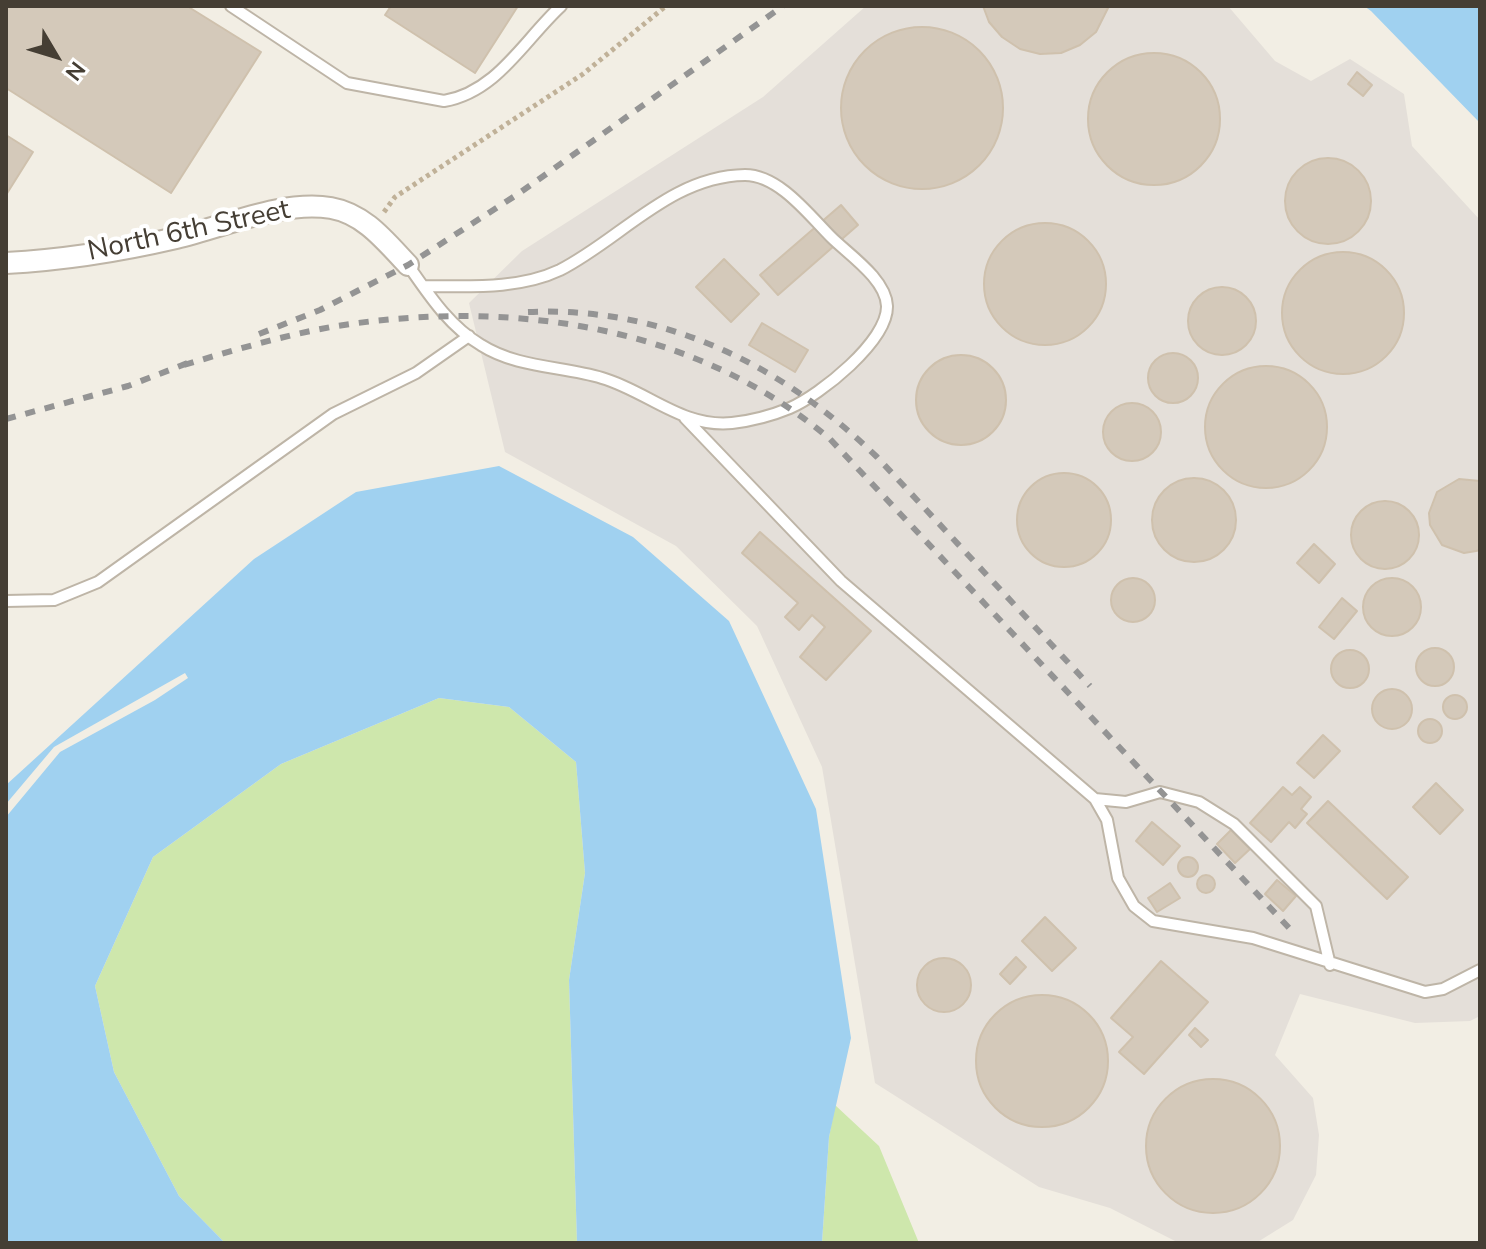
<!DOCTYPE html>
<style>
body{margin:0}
#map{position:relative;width:1486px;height:1249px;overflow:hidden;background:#f2eee4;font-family:"Nunito Sans",sans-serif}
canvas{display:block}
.frame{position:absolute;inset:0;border:8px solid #453e34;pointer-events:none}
.north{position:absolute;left:16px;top:16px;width:80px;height:80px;-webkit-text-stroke:6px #fff;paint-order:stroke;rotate:128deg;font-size:22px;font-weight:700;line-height:32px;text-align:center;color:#453e34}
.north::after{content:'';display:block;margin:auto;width:28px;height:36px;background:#453e34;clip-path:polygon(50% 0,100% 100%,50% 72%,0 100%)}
</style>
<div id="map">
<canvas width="1486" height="1249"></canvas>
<div class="frame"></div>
<div class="north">N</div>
</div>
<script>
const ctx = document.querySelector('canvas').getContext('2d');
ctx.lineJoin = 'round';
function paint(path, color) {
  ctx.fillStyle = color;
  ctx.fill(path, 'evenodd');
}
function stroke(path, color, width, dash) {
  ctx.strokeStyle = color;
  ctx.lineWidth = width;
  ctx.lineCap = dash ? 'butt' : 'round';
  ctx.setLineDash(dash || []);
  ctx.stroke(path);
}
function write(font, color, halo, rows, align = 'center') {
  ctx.font = font + ' "Nunito Sans",sans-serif';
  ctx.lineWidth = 8;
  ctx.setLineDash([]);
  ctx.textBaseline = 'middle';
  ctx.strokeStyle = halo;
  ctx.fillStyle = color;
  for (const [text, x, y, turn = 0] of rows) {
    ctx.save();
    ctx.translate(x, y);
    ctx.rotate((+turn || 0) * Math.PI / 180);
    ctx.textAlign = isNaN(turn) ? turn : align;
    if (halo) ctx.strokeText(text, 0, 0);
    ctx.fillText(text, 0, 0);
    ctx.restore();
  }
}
paint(new Path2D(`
 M866,6H1228L1275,61L1311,81L1350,59L1404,94L1412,146L1480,220V1016L1470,1021L1415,1023L1300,994L1275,1055L1313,1098L1319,1135L1316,1175L1293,1220L1256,1243H1179L1110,1208L1039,1187L875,1083L822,767L757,626L676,546L505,452L469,303L522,251L763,97Z`), '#e4dfd9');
paint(new Path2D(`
 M439,698L509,707L576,762L585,873L569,980L577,1243H225L179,1196L114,1072L95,986L153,857L281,764Z
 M835,1105L879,1146L919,1243H822L829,1137Z`), '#cee7ac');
paint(new Path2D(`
 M1364,6H1480V123L1371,11Z
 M499,466L633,537L729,621L816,809L851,1038L829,1137L822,1243H577L569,980L585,873L576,762L509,707L439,698L281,764L153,857L95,986L114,1072L179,1196L225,1243H6V785L254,559L356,492Z`), '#a0d1f0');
paint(new Path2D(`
 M185,673L188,678L155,700L60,752L6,817V804L54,747Z`), '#f2eee4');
const building = new Path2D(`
 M6,6H187L261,52L171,193L6,88Z
 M391,6H518L475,73L385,15Z
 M983,6H1109L1096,32L1080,45L1061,53L1040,54L1020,49L1002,37L989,22Z
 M841 108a81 81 0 1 1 162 0a81 81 0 1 1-162 0Z
 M1088 119a66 66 0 1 1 132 0a66 66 0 1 1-132 0Z
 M1357,72L1372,85L1363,96L1348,84Z
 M6,135L33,152L6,195Z
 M1285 201a43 43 0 1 1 86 0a43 43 0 1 1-86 0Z
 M841,205L858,225L778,295L760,275Z
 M984 284a61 61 0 1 1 122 0a61 61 0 1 1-122 0Z
 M1282 313a61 61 0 1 1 122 0a61 61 0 1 1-122 0Z
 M724,259L759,294L731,322L696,287Z
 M1188 321a34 34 0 1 1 68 0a34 34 0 1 1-68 0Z
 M762,323L808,350L795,372L749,345Z
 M1148 378a25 25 0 1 1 50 0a25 25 0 1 1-50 0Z
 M916 400a45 45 0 1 1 90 0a45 45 0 1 1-90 0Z
 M1205 427a61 61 0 1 1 122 0a61 61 0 1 1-122 0Z
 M1103 432a29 29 0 1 1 58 0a29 29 0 1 1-58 0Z
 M1017 520a47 47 0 1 1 94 0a47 47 0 1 1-94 0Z
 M1152 520a42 42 0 1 1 84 0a42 42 0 1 1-84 0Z
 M1459,479L1480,481V550L1476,551L1464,553L1442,545L1430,525L1429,513L1437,492Z
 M1351 535a34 34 0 1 1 68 0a34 34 0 1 1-68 0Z
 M760,532L871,631L826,680L800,657L825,627L812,615L799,630L785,617L798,603L742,553Z
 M1314,544L1335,564L1319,583L1297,563Z
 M1363 607a29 29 0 1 1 58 0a29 29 0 1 1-58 0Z
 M1111 600a22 22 0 1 1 44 0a22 22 0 1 1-44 0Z
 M1342,598L1357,611L1334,639L1319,627Z
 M1416 667a19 19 0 1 1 38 0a19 19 0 1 1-38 0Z
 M1331 669a19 19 0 1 1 38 0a19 19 0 1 1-38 0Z
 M1372 709a20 20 0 1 1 40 0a20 20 0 1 1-40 0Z
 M1443 707a12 12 0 1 1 24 0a12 12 0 1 1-24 0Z
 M1418 731a12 12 0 1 1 24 0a12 12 0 1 1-24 0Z
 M1323,735L1340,751L1314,778L1297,763Z
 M1436,783L1463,810L1440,834L1413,807Z
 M1283,787L1292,795L1300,787L1311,797L1301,809L1307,814L1295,828L1289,822L1271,842L1250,823Z
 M1328,801L1408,877L1387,899L1307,823Z
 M1152,822L1180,846L1163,865L1136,841Z
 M1231,830L1250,849L1235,863L1217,844Z
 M1178 867a10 10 0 1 1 20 0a10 10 0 1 1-20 0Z
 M1197 884a9 9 0 1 1 18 0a9 9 0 1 1-18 0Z
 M1277,880L1296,896L1283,911L1265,894Z
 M1170,883L1180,898L1157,912L1148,898Z
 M1045,917L1076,948L1052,971L1022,941Z
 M1016,957L1026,967L1010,984L1000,974Z
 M917 985a27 27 0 1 1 54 0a27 27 0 1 1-54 0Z
 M1161,961L1208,1002L1144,1074L1119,1052L1133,1037L1111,1018Z
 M976 1061a66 66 0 1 1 132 0a66 66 0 1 1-132 0Z
 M1195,1028L1208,1040L1201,1047L1189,1035Z
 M1146 1146a67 67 0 1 1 134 0a67 67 0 1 1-134 0Z`);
paint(building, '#d4c9ba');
stroke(building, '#cfc1ad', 2);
const service = new Path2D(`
 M231,6L347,83L444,101C497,92 524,40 561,6
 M408,265C429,295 449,326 481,345C517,368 562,366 602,378C647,391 682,428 732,423C750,421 773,415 790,408C820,395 888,341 887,306C886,279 848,254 831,237C809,215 779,175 745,175C671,176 621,239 560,270C518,290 467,286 423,286
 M685,418L841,581L1095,799L1107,820L1118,878L1134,906L1153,921L1253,938L1425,992L1443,989L1480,970
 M6,601L54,600L98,582L333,414L416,373L469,336
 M1095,799L1126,802L1160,792L1199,802L1234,824L1316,906L1330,965`);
const minor = new Path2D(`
 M6,263C63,260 120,251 176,238C224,227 281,200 331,208C365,214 386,242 408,265`);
stroke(service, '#beb5a7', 14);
stroke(minor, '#beb5a7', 24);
stroke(new Path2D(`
 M384,212L395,197L583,74L666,6`), '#c0b198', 5, [4, 4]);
stroke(service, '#fff', 10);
stroke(minor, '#fff', 20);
stroke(new Path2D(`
 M528,312C663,306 781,364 877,457L1090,686
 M259,334L320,310L408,265L518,194L783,6
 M184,365C234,350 285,335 337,326C509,299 694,324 830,439L1291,930
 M6,419L128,386L193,361`), '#949494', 6, [10, 10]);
write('28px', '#453e34', '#fff', [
 ["North 6th Street",189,232,-12]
]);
</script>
